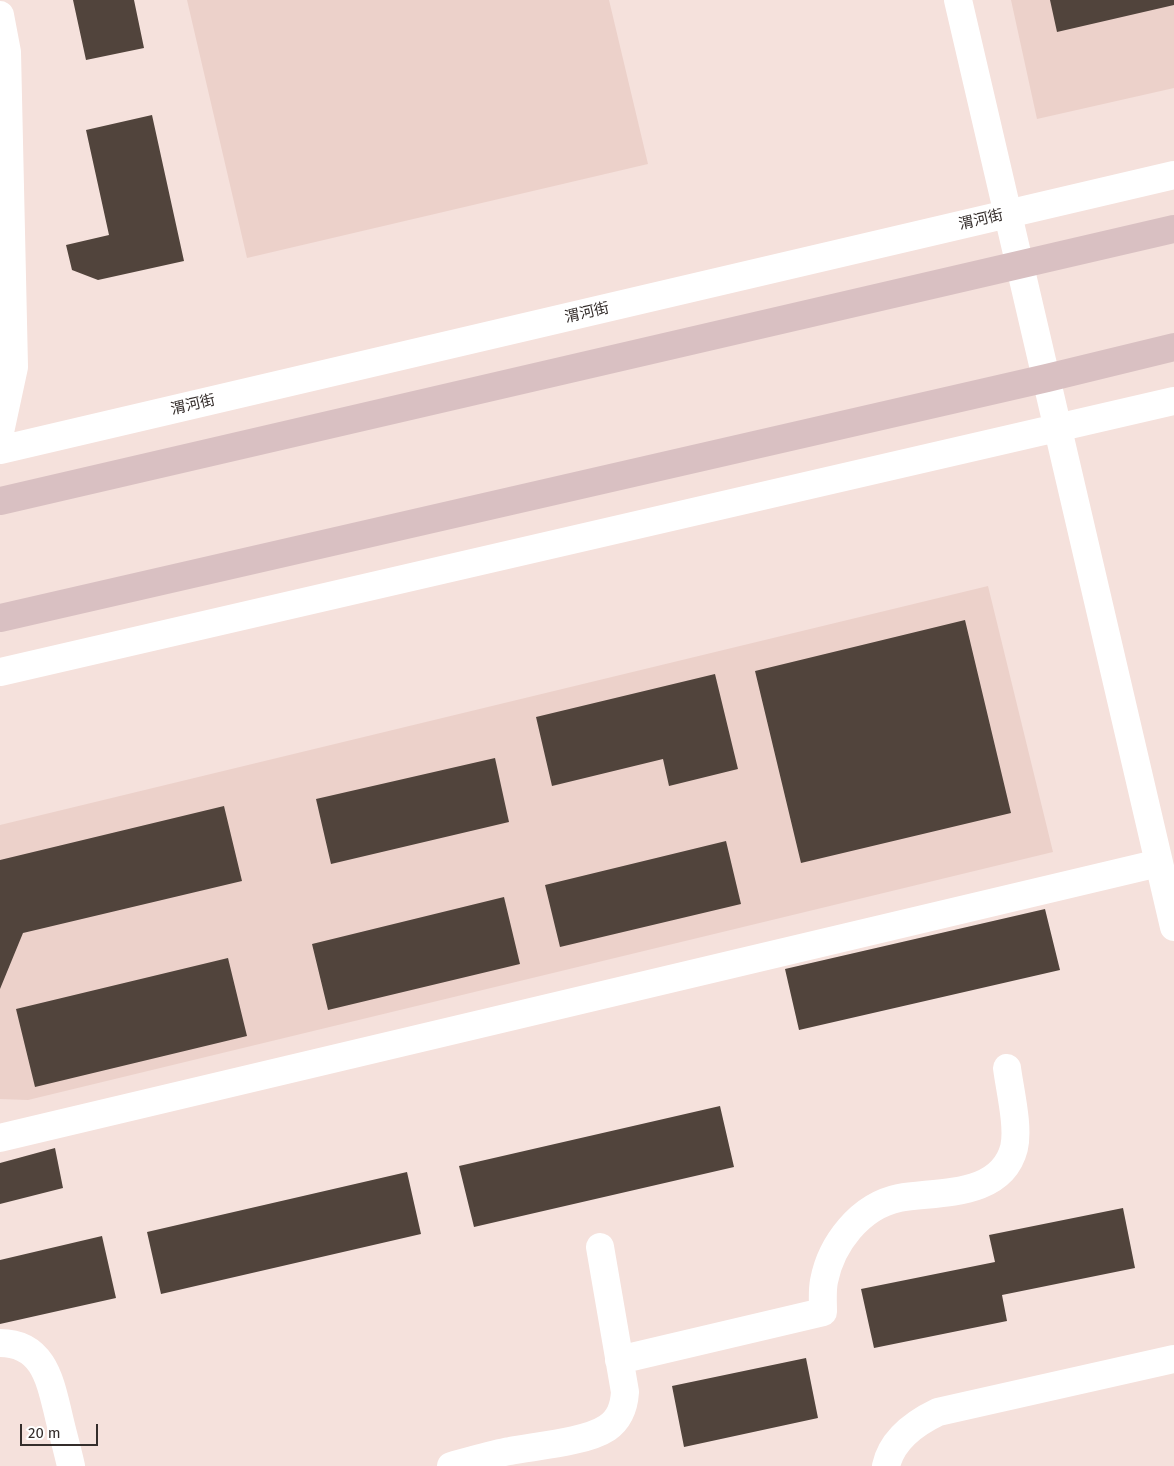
<!DOCTYPE html>
<meta charset="utf-8">
<style>
body{margin:0}
#map{position:relative;width:1174px;height:1466px;overflow:hidden;background:#f5e1dc;font-family:"Fira Sans",sans-serif}
canvas{display:block}
.scale{position:absolute;left:20px;top:1424px;width:78px;height:22px;box-sizing:border-box;border:2px solid #342d2b;border-top:0;padding-left:6px;font-size:15px;line-height:18px;white-space:nowrap;color:#342d2b;-webkit-text-stroke:4px #fff;paint-order:stroke}
</style>
<div id="map">
<canvas width="1174" height="1466"></canvas>
<div class="scale">20 m</div>
</div>
<script>
const ctx = document.querySelector('canvas').getContext('2d');
ctx.lineJoin = 'round';
function paint(path, color) {
  ctx.fillStyle = color;
  ctx.fill(path, 'evenodd');
}
function stroke(path, color, width, dash) {
  ctx.strokeStyle = color;
  ctx.lineWidth = width;
  ctx.lineCap = dash ? 'butt' : 'round';
  ctx.setLineDash(dash || []);
  ctx.stroke(path);
}
function write(font, color, halo, rows, align = 'center') {
  ctx.font = font + ' "Fira Sans","Noto Sans SC",sans-serif';
  ctx.lineWidth = 5;
  ctx.setLineDash([]);
  ctx.textBaseline = 'middle';
  ctx.strokeStyle = halo;
  ctx.fillStyle = color;
  for (const [text, x, y, turn = 0] of rows) {
    ctx.save();
    ctx.translate(x, y);
    ctx.rotate((+turn || 0) * Math.PI / 180);
    ctx.textAlign = isNaN(turn) ? turn : align;
    if (halo) ctx.strokeText(text, 0, 0);
    ctx.fillText(text, 0, 0);
    ctx.restore();
  }
}
paint(new Path2D(`
 M187,0H609L648,164L247,258Z
 M1011,0H1174V88L1037,119Z
 M988,586L1053,852L28,1100L0,1099V825Z`), '#ecd1ca');
paint(new Path2D(`
 M73,0H134L144,48L86,60Z
 M1050,0H1174V5L1057,32Z
 M152,115L184,261L98,280L72,270L66,245L109,235L86,130Z
 M965,620L1011,813L801,863L755,671Z
 M715,674L738,769L669,786L663,759L552,786L536,717Z
 M495,758L509,822L331,864L316,799Z
 M224,806L242,881L23,933L0,989V860Z
 M726,841L741,904L560,947L545,885Z
 M504,897L520,964L328,1010L312,944Z
 M1045,909L1060,970L799,1030L785,969Z
 M228,958L247,1036L35,1087L16,1009Z
 M720,1106L734,1167L474,1227L459,1166Z
 M55,1148L63,1188L0,1204V1163Z
 M407,1172L421,1234L161,1294L147,1232Z
 M1123,1208L1135,1268L1002,1295L1007,1321L874,1348L861,1289L995,1262L989,1235Z
 M102,1236L116,1298L0,1324V1260Z
 M806,1358L818,1418L684,1447L672,1386Z`), '#51443c');
stroke(new Path2D(`
 M958,0L1174,927
 M0,15L7,52L14,367L0,432
 M0,450L1174,175
 M0,672L1174,401
 M0,1138L1159,863
 M0,1343C43,1343 50,1380 58,1413C62,1431 67,1448 71,1466
 M619,1360L823,1312C823,1302 822,1291 824,1281C831,1244 860,1206 899,1198C938,1191 1001,1198 1014,1148C1019,1127 1010,1091 1007,1068
 M451,1466C471,1461 491,1454 510,1451C536,1446 586,1442 607,1428C620,1419 624,1407 625,1392L600,1247
 M886,1466C892,1439 915,1423 938,1412L1174,1359`), '#fff', 28);
stroke(new Path2D(`
 M0,501L1174,229
 M0,618L1047,378L1174,347`), '#d9c0c2', 28);
write('15px', '#342d2b', '#fff', [
 ["渭河街",981,220,-13],
 ["渭河街",587,313,-13],
 ["渭河街",193,405,-13]
]);
</script>
